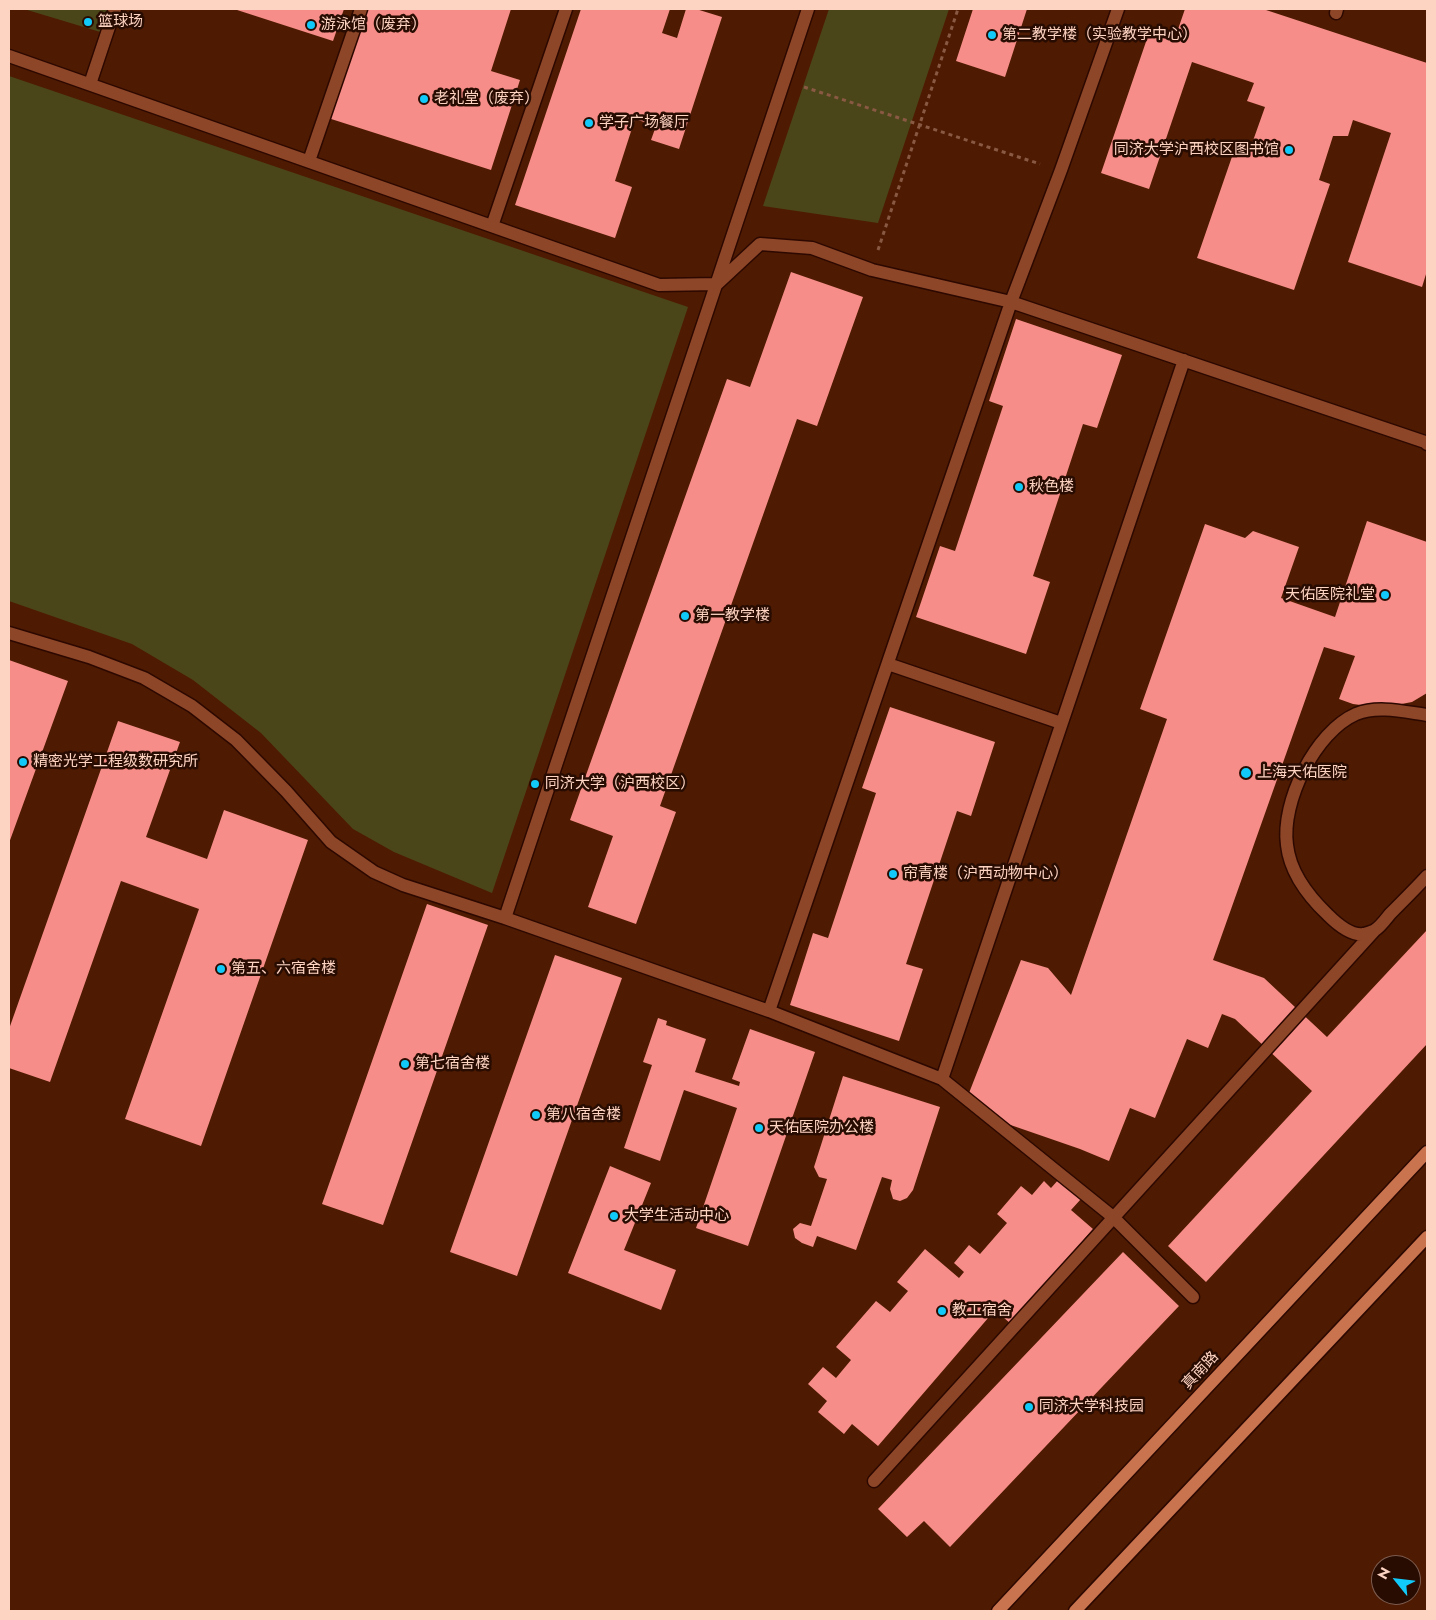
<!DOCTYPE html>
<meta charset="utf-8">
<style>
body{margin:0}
#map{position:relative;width:1436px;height:1620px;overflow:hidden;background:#4e1b02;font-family:Jost,sans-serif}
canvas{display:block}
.frame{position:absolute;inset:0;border:10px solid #fdd3c2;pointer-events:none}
.north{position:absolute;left:1371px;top:1555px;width:50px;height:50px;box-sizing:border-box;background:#280c02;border:1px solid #7d5c4f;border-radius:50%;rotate:299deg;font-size:14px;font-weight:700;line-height:20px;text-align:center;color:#fdd3c2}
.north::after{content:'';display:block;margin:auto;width:18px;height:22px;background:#11cafa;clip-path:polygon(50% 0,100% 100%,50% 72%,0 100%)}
</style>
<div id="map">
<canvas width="1436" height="1620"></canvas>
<div class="frame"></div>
<div class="north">N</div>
</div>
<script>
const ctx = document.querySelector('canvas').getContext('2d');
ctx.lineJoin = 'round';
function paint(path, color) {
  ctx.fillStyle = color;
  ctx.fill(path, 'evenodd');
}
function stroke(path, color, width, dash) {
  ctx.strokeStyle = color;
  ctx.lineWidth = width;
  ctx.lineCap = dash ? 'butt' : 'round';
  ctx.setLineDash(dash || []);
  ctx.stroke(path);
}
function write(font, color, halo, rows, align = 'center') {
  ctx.font = font + ' Jost,"Noto Sans SC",sans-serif';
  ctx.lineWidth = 5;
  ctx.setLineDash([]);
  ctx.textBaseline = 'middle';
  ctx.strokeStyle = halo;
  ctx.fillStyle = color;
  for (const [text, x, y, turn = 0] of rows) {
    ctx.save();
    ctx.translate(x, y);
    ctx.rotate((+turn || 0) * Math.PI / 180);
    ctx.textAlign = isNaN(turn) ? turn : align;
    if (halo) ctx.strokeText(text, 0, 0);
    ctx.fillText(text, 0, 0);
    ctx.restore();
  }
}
paint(new Path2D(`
 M24,9H116L107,34Z
 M829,9H949L878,223L763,206Z
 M9,76L688,307L492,893L394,852L353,829L261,733L193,680L132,644L9,601Z`), '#4b4619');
paint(new Path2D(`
 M234,9H344L333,41Z
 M364,9H511L491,71L520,80L491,170L328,118Z
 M581,9H670L662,33L677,38L686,9H696L722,17L679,149L651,140L656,126L635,119L615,181L632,187L615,238L515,205Z
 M973,9H1027L1005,77L956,61Z
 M1185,9H1263L1427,63V271L1422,287L1348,262L1391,133L1353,120L1348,136H1333L1319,180L1330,184L1294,290L1197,258L1235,148L1249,152L1265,107L1247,101L1254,83L1192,62L1149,189L1101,173L1150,30L1175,38Z
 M791,272L863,297L817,426L797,419L660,806L676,812L636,924L588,907L613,836L570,820L727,379L750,387Z
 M1016,319L1122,355L1097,428L1083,424L1033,576L1050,582L1026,654L916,617L940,546L955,551L1003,406L989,401Z
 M1367,521L1427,542V693L1412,702L1396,705L1368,706L1353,704L1339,699L1355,656L1324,647L1213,960L1264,978L1327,1037L1427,930V1044L1206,1282L1168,1246L1312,1091L1235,1019L1222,1014L1208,1048L1187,1039L1155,1118L1130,1108L1109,1161L1080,1149L999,1121L969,1093L1021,960L1048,968L1071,995L1167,719L1140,709L1205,524L1245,538L1253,531L1299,547L1281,598L1335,617Z
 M9,660L68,681L9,843Z
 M890,707L995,742L971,816L957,811L906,964L923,969L899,1041L790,1005L813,933L828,938L876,793L862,788Z
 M118,721L180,742L146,837L207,859L224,810L308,840L201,1146L125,1119L199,909L121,881L50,1082L9,1068V1029Z
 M427,904L488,925L383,1225L322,1204Z
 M555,955L622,978L517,1276L450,1252Z
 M658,1018L667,1021L666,1025L706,1039L695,1072L739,1086L740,1082L732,1079L750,1029L815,1052L748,1246L696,1228L737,1108L684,1090L660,1161L624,1148L652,1065L643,1062Z
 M843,1076L940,1107L913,1190L907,1198L900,1201L893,1199L890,1189L892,1180L882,1177L856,1250L817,1236L813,1247L802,1243L795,1238L793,1229L800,1223L811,1226L827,1179L819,1177L814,1167Z
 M610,1166L651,1183L624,1250L676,1270L661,1310L568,1273Z
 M1059,1179L1081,1199L1071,1210L1093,1229L1011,1324L995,1310L878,1446L852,1424L844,1434L818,1412L827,1401L808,1384L823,1367L836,1378L851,1360L836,1347L876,1301L890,1312L908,1291L897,1282L925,1249L959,1278L964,1272L954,1263L969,1245L980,1254L1007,1223L997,1214L1021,1186L1032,1195L1044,1181L1051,1188Z
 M1123,1252L1179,1306L950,1547L924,1521L907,1537L878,1509Z`), '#f68d88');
const lane = new Path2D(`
 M1336,13L1337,9
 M9,56L659,285L717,284L760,244L812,248L872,270L1011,302L1425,442L1427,444
 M90,84L115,9
 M309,161L361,9
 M492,226L566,9
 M9,633L89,657L144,678L192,706L236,740L286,791L331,842L374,872L403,885L505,918L808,9
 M888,664L1061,723
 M1427,715C1405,712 1378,705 1356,714C1315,732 1281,802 1287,845C1290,873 1308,896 1328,915C1336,923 1351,936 1364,934C1367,933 1372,932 1375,930C1380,927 1386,919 1390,914C1403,901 1415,889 1427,876
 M505,918L769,1011L1011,302L1061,170L1118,9
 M769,1011L942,1079L1113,1217L1193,1297
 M942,1079L1184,360
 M874,1481L1375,930`);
const primary = new Path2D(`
 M998,1611L1427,1152
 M1075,1611L1427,1237`);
stroke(lane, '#2c0800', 15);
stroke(primary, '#2c0800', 15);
stroke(new Path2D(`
 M804,87L1040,164
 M878,250L958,9`), '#895943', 3, [4, 4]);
stroke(lane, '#8d4627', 12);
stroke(primary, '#ca744f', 12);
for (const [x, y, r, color] of [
 [88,22,5,"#11cafa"],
 [311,25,5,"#11cafa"],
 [992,35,5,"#11cafa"],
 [424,99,5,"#11cafa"],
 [589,123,5,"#11cafa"],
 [1289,150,5,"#11cafa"],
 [1019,487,5,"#11cafa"],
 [1385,595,5,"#11cafa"],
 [685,616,5,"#11cafa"],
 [23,762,5,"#11cafa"],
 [1246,773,6,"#11cafa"],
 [535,784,5,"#11cafa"],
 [893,874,5,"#11cafa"],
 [221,969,5,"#11cafa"],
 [405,1064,5,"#11cafa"],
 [536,1115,5,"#11cafa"],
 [759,1128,5,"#11cafa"],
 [614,1216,5,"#11cafa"],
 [942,1311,5,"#11cafa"],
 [1029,1407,5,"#11cafa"]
]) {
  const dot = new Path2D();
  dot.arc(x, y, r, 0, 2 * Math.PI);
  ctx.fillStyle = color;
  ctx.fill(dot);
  stroke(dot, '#280c02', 2);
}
write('15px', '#fdd3c2', '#280c02', [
 ["篮球场",98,22],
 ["游泳馆（废弃）",321,25],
 ["第二教学楼（实验教学中心）",1002,35],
 ["老礼堂（废弃）",434,99],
 ["学子广场餐厅",599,123],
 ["同济大学沪西校区图书馆",1279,150,"right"],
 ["秋色楼",1029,487],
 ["天佑医院礼堂",1375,595,"right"],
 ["第一教学楼",695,616],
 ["精密光学工程级数研究所",33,762],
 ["上海天佑医院",1257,773],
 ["同济大学（沪西校区）",545,784],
 ["帘青楼（沪西动物中心）",903,874],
 ["第五、六宿舍楼",231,969],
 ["第七宿舍楼",415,1064],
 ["第八宿舍楼",546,1115],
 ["天佑医院办公楼",769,1128],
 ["大学生活动中心",624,1216],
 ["教工宿舍",952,1311],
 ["同济大学科技园",1039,1407]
], 'left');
write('15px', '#fdd3c2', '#280c02', [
 ["真南路",1201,1371,-47]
]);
</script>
